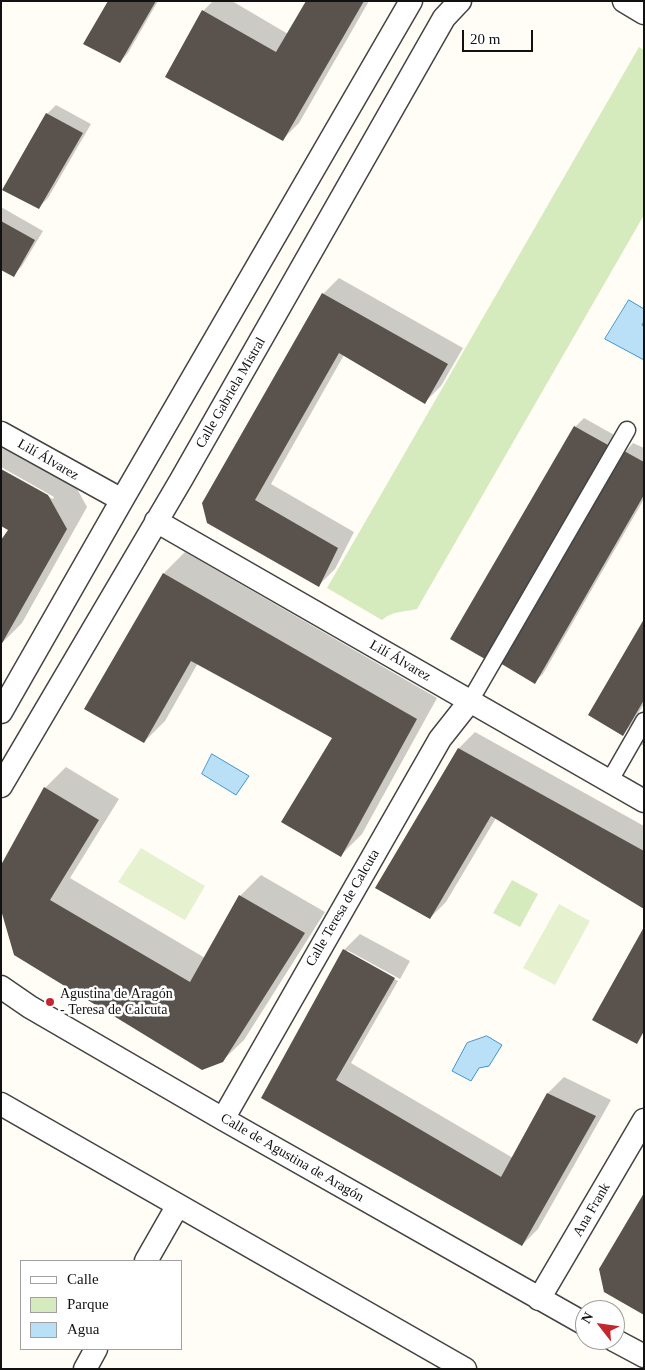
<!DOCTYPE html>
<meta charset="utf-8">
<style>
body{margin:0}
#map{position:relative;width:645px;height:1370px;overflow:hidden;background:#fffdf5;font-family:"Times New Roman",serif}
canvas{display:block}
.frame{position:absolute;inset:0;border:2px solid #111;pointer-events:none}
.legend{position:absolute;left:20px;top:1260px;width:162px;height:90px;box-sizing:border-box;background:#fff;border:1px solid #a0a0a0;margin:0;padding:6px 9px;list-style:none;font-size:15px;color:#111}
.legend li{display:flex;align-items:center;gap:10px;height:25px}
.legend b{width:25px;border:1px solid #a0a0a0}
.north{position:absolute;left:575px;top:1300px;width:50px;height:50px;box-sizing:border-box;background:#fff;border:1px solid #a0a0a0;border-radius:50%;rotate:300deg;font-size:14px;font-weight:700;line-height:20px;text-align:center;color:#111}
.north::after{content:'';display:block;margin:auto;width:18px;height:22px;background:#c4262e;clip-path:polygon(50% 0,100% 100%,50% 72%,0 100%)}
.scale{position:absolute;left:462px;top:30px;width:71px;height:22px;box-sizing:border-box;border:2px solid #111;border-top:0;padding-left:6px;font-size:15px;line-height:18px;white-space:nowrap;color:#111;-webkit-text-stroke:4px #fff;paint-order:stroke}
</style>
<div id="map">
<canvas width="645" height="1370"></canvas>
<div class="frame"></div>
<ul class="legend">
<li><b style="height:6px;background:#fff"></b>Calle</li>
<li><b style="height:14px;background:#d5ebbd"></b>Parque</li>
<li><b style="height:14px;background:#b9e0f7"></b>Agua</li>
</ul>
<div class="north">N</div>
<div class="scale">20 m</div>
</div>
<script>
const ctx = document.querySelector('canvas').getContext('2d');
ctx.lineJoin = 'round';
function paint(path, color) {
  ctx.fillStyle = color;
  ctx.fill(path, 'evenodd');
}
function stroke(path, color, width, dash) {
  ctx.strokeStyle = color;
  ctx.lineWidth = width;
  ctx.lineCap = dash ? 'butt' : 'round';
  ctx.setLineDash(dash || []);
  ctx.stroke(path);
}
function write(font, color, halo, rows, align = 'center') {
  ctx.font = font + ' "Times New Roman",serif';
  ctx.lineWidth = 5;
  ctx.setLineDash([]);
  ctx.textBaseline = 'middle';
  ctx.strokeStyle = halo;
  ctx.fillStyle = color;
  for (const [text, x, y, turn = 0] of rows) {
    ctx.save();
    ctx.translate(x, y);
    ctx.rotate((+turn || 0) * Math.PI / 180);
    ctx.textAlign = isNaN(turn) ? turn : align;
    if (halo) ctx.strokeText(text, 0, 0);
    ctx.fillText(text, 0, 0);
    ctx.restore();
  }
}
paint(new Path2D(`
 M639,47L644,50V215L417,609C404,612 392,611 382,620L327,588Z
 M512,880L538,894L520,927L493,913Z`), '#d5ebbd');
paint(new Path2D(`
 M141,848L205,886L185,920L118,882Z
 M559,904L590,921L555,985L523,968Z`), '#e6f2cf');
const water = new Path2D(`
 M629,300L644,309V321L642,325L644,327V360L605,339Z
 M212,754L249,776L236,795L202,774Z
 M487,1036L502,1045L489,1066L479,1068L471,1081L452,1071L467,1043Z`);
paint(water, '#b9e0f7');
stroke(water, '#3f96cf', 1);
paint(new Path2D(`
 M109,1H158L128,53L120,62Z
 M213,1H232L288,34L307,1H369L299,123L282,140L167,76L204,10Z
 M56,105L91,124L48,198L39,207L4,189L47,114Z
 M1,207L43,231L22,266L13,275L1,268Z
 M339,278L463,348L441,386L424,403L344,355L271,484L354,532L335,569L319,585L204,503L323,294Z
 M584,418L616,436L493,649L485,658L575,427Z
 M1,436L69,474L87,507L22,623L1,644L9,529L1,470L53,499L54,497L1,467Z
 M633,443L644,448V499L543,674L534,682L625,452Z
 M185,552L437,698L362,834L341,855L333,738L198,663L165,721L144,742L86,709L164,573Z
 M644,621V704L631,725L623,734Z
 M475,732L644,826V908L496,818L446,902L430,918L377,888L459,748Z
 M644,733V746L638,743Z
 M66,767L119,799L70,878L205,958L240,896L261,875L325,912L244,1040L222,1061L15,954L45,788Z
 M360,934L410,961L400,979L347,950V953L398,981L351,1063L513,1158L548,1093L564,1077L611,1100L538,1229L522,1245L262,1098L344,950Z`), '#0003');
paint(new Path2D(`
 M108,1H156L120,63L83,44Z
 M306,1H364L283,141L165,77L202,10L276,52Z
 M46,113L83,133L39,209L2,190Z
 M1,221L35,240L14,277L1,270Z
 M322,293L448,364L425,404L339,353L255,500L338,548L319,587L207,523L202,503Z
 M574,426L608,445L485,659L450,639Z
 M624,451L644,462V495L535,684L500,663Z
 M1,469L48,495L67,529L1,645V540L8,530L1,526Z
 M163,573L417,719L341,857L281,822L332,738L191,661L144,743L84,709Z
 M644,619V700L623,736L588,715Z
 M458,748L644,851V909L491,816L430,919L375,888Z
 M44,787L99,820L50,900L190,982L239,895L305,933L223,1062L202,1070L14,955L1,910V865Z
 M644,927V1031L637,1044L592,1020Z
 M343,949L395,978L336,1080L501,1177L547,1093L596,1116L522,1246L261,1098Z
 M644,1193V1315L604,1292L599,1269Z`), '#5a524d');
const pedestrian = new Path2D(`
 M470,701L627,430
 M609,782L644,721`);
const minor = new Path2D(`
 M624,1L644,13
 M1,433L122,500
 M156,521L644,801
 M1,712L122,500L411,1
 M1,786L181,480L444,18L460,1
 M1,987L30,1007L223,1119L585,1324
 M1,1104L465,1369
 M223,1119L440,739L470,701
 M146,1261L178,1205
 M539,1299L644,1120
 M614,1340L644,1356
 M85,1369L96,1349`);
stroke(pedestrian, '#444', 19);
stroke(minor, '#444', 25);
stroke(pedestrian, '#fff', 16);
stroke(minor, '#fff', 22);
for (const [x, y, r, color] of [
 [50,1002,5,"#c4262e"]
]) {
  const dot = new Path2D();
  dot.arc(x, y, r, 0, 2 * Math.PI);
  ctx.fillStyle = color;
  ctx.fill(dot);
  stroke(dot, '#fff', 2);
}
write('14px', '#111', '#fff', [
 ["Calle Gabriela Mistral",231,393,-60],
 ["Lilí Álvarez",48,460,30],
 ["Lilí Álvarez",400,661,30],
 ["Calle Teresa de Calcuta",343,908,-60],
 ["Calle de Agustina de Aragón",292,1158,30],
 ["Ana Frank",592,1210,-60]
]);
write('14px', '#111', '#fff', [
 ["Agustina de Aragón",60,994],
 ["- Teresa de Calcuta",60,1010]
], 'left');
</script>
